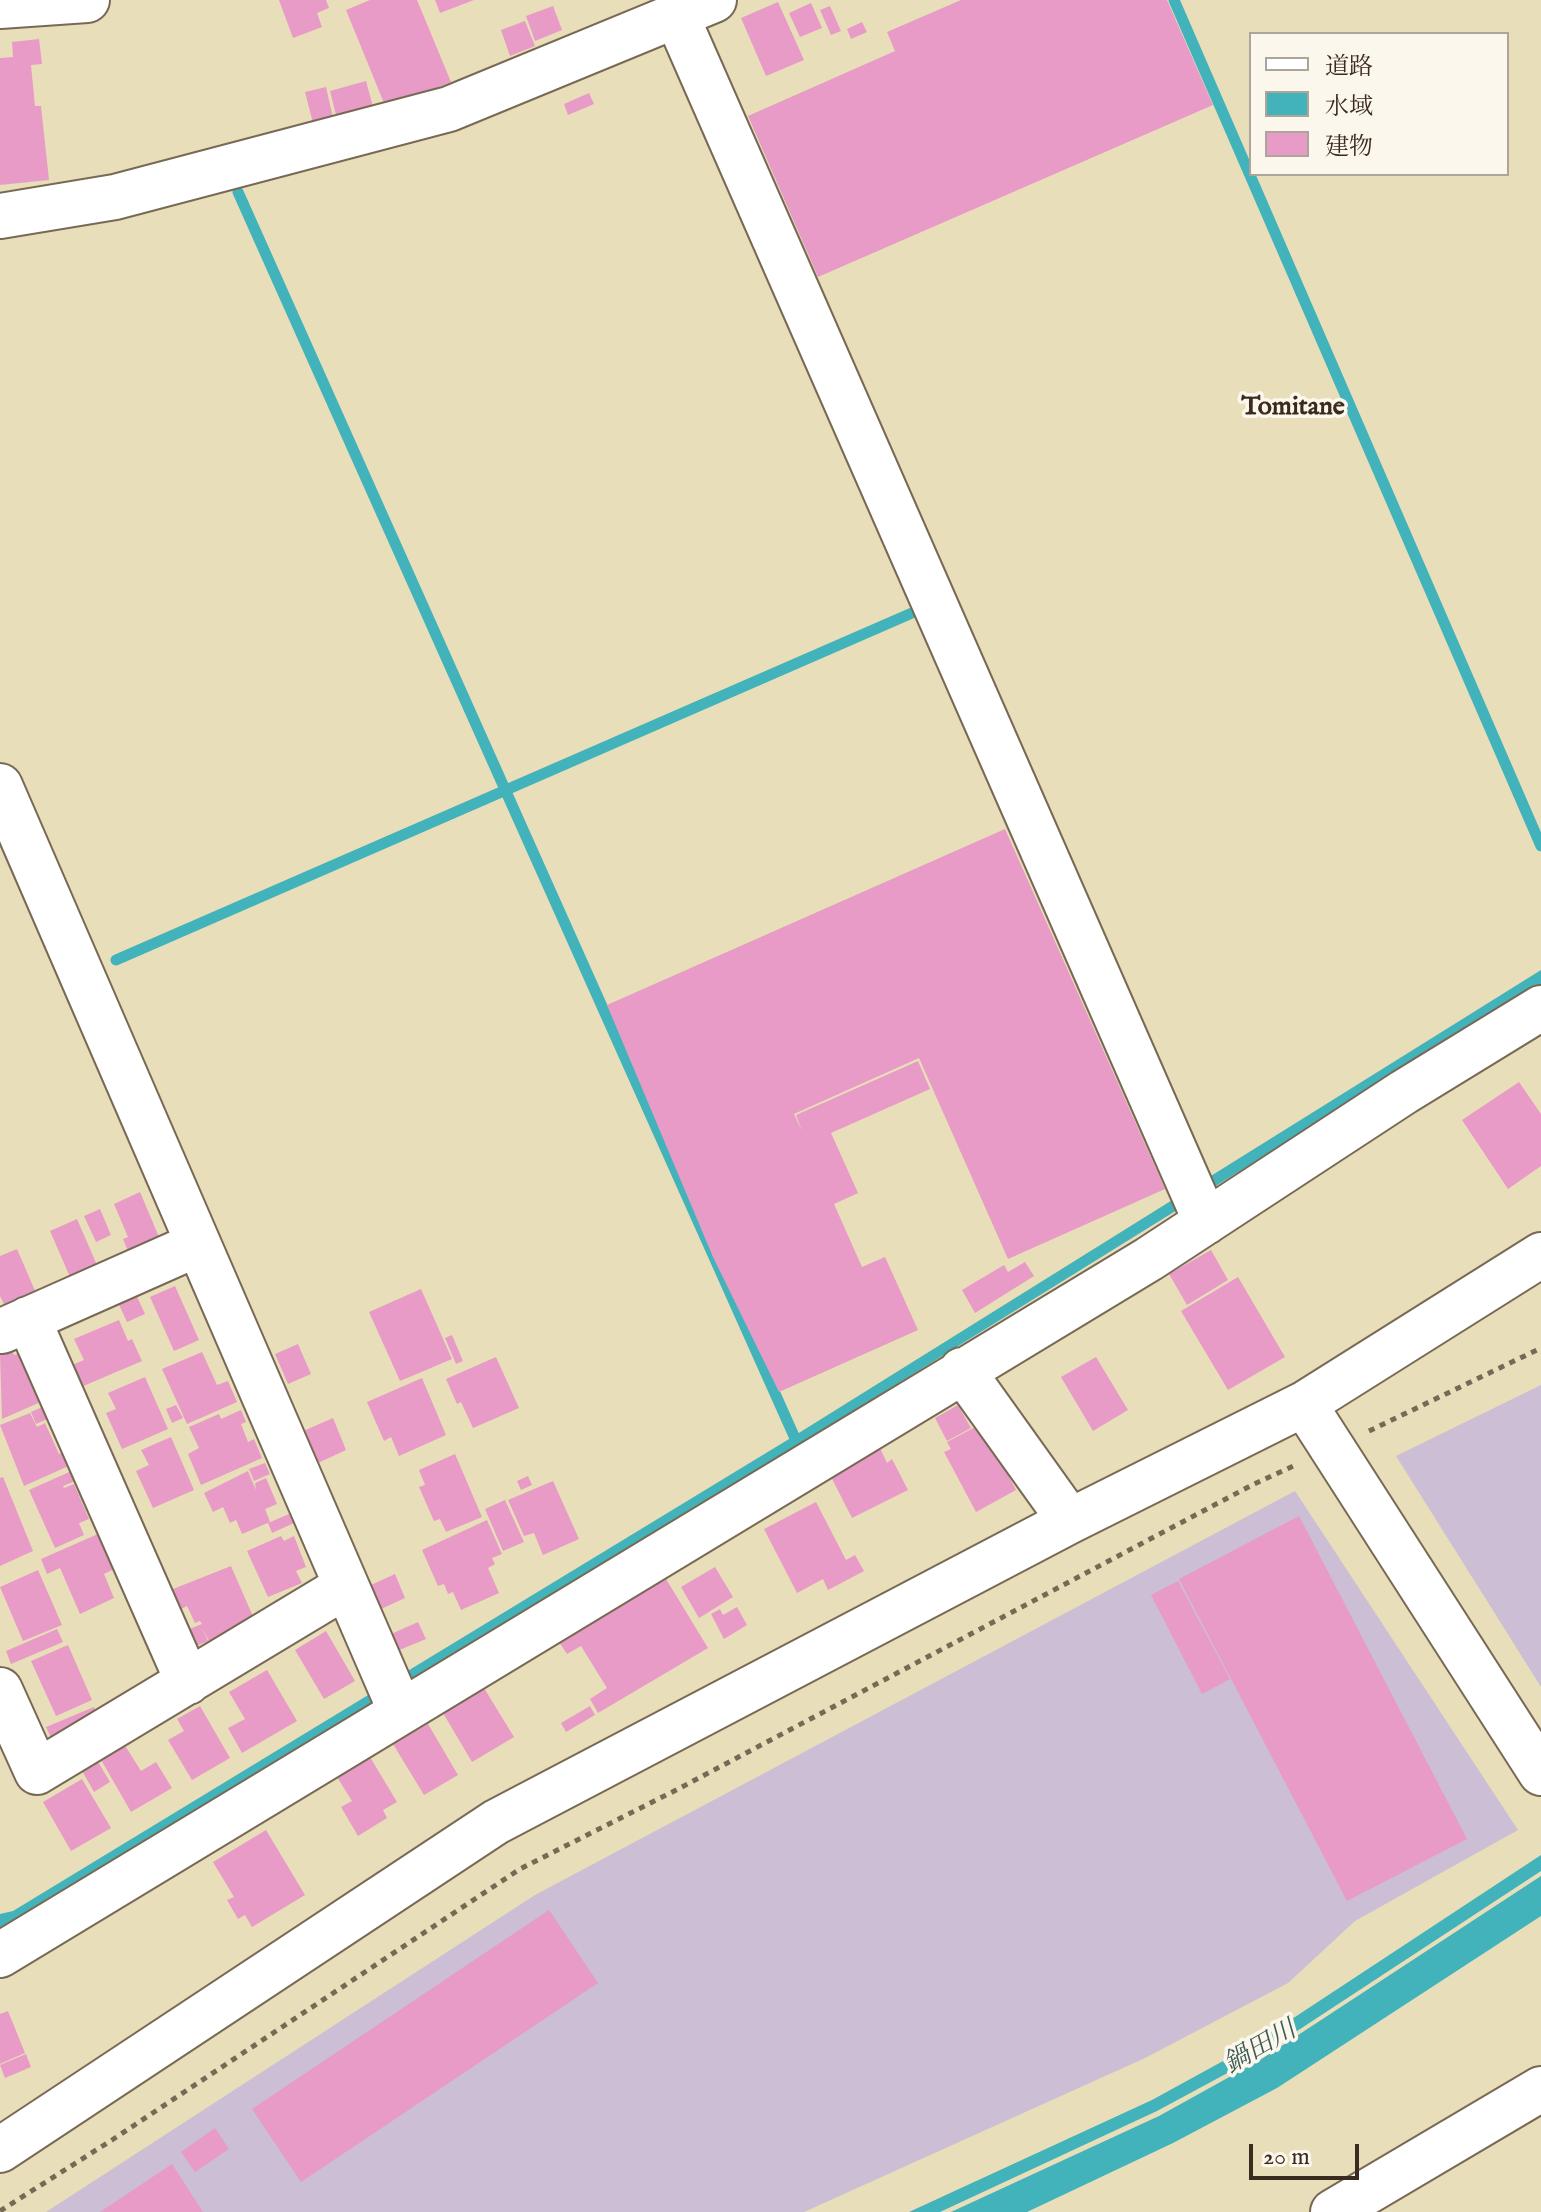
<!DOCTYPE html>
<meta charset="utf-8">
<style>
body{margin:0}
#map{position:relative;width:1541px;height:2212px;overflow:hidden;background:#e8deba;font-family:"IM FELL English","Noto Serif JP",serif}
canvas{display:block}
.legend{position:absolute;left:1249px;top:32px;width:260px;height:144px;box-sizing:border-box;background:#fbf7ec;border:2px solid #aea59a;margin:0;padding:10px 14px;list-style:none;font-size:24px;color:#3b2a1e}
.legend li{display:flex;align-items:center;gap:16px;height:40px}
.legend b{width:40px;border:2px solid #aea59a}
.scale{position:absolute;left:1249px;top:2144px;width:110px;height:36px;box-sizing:border-box;border:4px solid #3b2a1e;border-top:0;padding-left:10px;font-size:24px;line-height:28px;white-space:nowrap;color:#3b2a1e;-webkit-text-stroke:6px #fbf7ec;paint-order:stroke}
</style>
<div id="map">
<canvas width="1541" height="2212"></canvas>
<ul class="legend">
<li><b style="height:10px;background:#fff"></b>道路</li>
<li><b style="height:22px;background:#42b3ba"></b>水域</li>
<li><b style="height:22px;background:#e89bc6"></b>建物</li>
</ul>
<div class="scale">20 m</div>
</div>
<script>
const ctx = document.querySelector('canvas').getContext('2d');
ctx.lineJoin = 'round';
function paint(path, color) {
  ctx.fillStyle = color;
  ctx.fill(path, 'evenodd');
}
function stroke(path, color, width, dash) {
  ctx.strokeStyle = color;
  ctx.lineWidth = width;
  ctx.lineCap = dash ? 'butt' : 'round';
  ctx.setLineDash(dash || []);
  ctx.stroke(path);
}
function write(font, color, halo, rows, align = 'center') {
  ctx.font = font + ' "IM FELL English","Noto Serif JP",serif';
  ctx.lineWidth = 7;
  ctx.setLineDash([]);
  ctx.textBaseline = 'middle';
  ctx.strokeStyle = halo;
  ctx.fillStyle = color;
  for (const [text, x, y, turn = 0] of rows) {
    ctx.save();
    ctx.translate(x, y);
    ctx.rotate((+turn || 0) * Math.PI / 180);
    ctx.textAlign = isNaN(turn) ? turn : align;
    if (halo) ctx.strokeText(text, 0, 0);
    ctx.fillText(text, 0, 0);
    ctx.restore();
  }
}
paint(new Path2D(`
 M1541,1385V1687L1396,1456Z
 M1295,1491L1518,1830L1355,1921L1288,1983L1145,2058L804,2212H46L535,1895Z`), '#ccbed4');
paint(new Path2D(`
 M1541,970V984L810,1438L0,1930V1914L13,1911L794,1436Z
 M1541,1855V1871L1259,2056L1157,2111L940,2212H909L1152,2100L1254,2044Z
 M1541,1876V1916L1277,2088L1173,2143L1027,2212H951L1159,2116L1260,2060Z`), '#42b3ba');
stroke(new Path2D(`
 M1174,0L1541,846
 M238,192L794,1436
 M116,960L912,613`), '#42b3ba', 11);
paint(new Path2D(`
 M279,0H326L329,8L317,13L322,27L293,38Z
 M370,0H417L451,82L386,108L346,10Z
 M435,0H474L440,13Z
 M961,0H1167L1213,105L818,277L748,116L895,51L887,32Z
 M778,2L804,60L766,76L741,18Z
 M811,3L822,28L800,37L789,13Z
 M553,6L562,30L535,41L526,16Z
 M830,6L841,31L831,35L820,10Z
 M525,21L535,46L510,56L501,30Z
 M862,22L867,32L851,39L847,29Z
 M39,39L42,64L31,65L35,106H41L49,180L0,185V58L13,57L12,42Z
 M366,81L375,114L338,123L330,91Z
 M326,87L334,122L314,127L305,92Z
 M589,93L594,104L568,115L564,104Z
 M1005,829L1165,1189L1008,1259L919,1058L794,1114L802,1131L796,1115L918,1061L930,1089L831,1133L858,1193L834,1204L862,1267L885,1257L918,1330L779,1392L713,1257L607,1005Z
 M1519,1082L1541,1114V1166L1508,1189L1462,1120Z
 M140,1192L159,1237L128,1251L123,1239L128,1237L114,1204Z
 M100,1209L111,1235L96,1242L84,1216Z
 M77,1219L97,1265L70,1277L50,1231Z
 M17,1249L36,1293L5,1306L0,1296V1256Z
 M1211,1250L1228,1280L1187,1305L1169,1274Z
 M1025,1262L1034,1276L975,1313L962,1290L1004,1265L1008,1272Z
 M1238,1277L1285,1357L1228,1390L1181,1311Z
 M175,1286L199,1340L174,1351L150,1297Z
 M421,1289L452,1359L400,1381L369,1312Z
 M134,1290L145,1314L127,1322L116,1298Z
 M119,1320L128,1341L132,1339L142,1361L81,1387L72,1365L84,1360L74,1339Z
 M452,1335L463,1361L456,1364L445,1338Z
 M298,1344L311,1374L288,1384L275,1354Z
 M11,1349L14,1355L22,1352L43,1401L2,1419L0,1354Z
 M202,1352L217,1385L228,1381L237,1402L187,1424L162,1369Z
 M496,1357L519,1408L473,1428L461,1402L457,1404L446,1379Z
 M1096,1357L1128,1410L1093,1431L1061,1377Z
 M145,1377L168,1429L122,1449L106,1413L116,1409L108,1393Z
 M422,1378L446,1435L399,1456L391,1437L384,1441L367,1402Z
 M47,1405L52,1417L36,1424L31,1412Z
 M176,1405L183,1418L172,1423L166,1409Z
 M958,1405L971,1428L947,1441L935,1418Z
 M241,1410L246,1422L241,1424L248,1442L254,1439L262,1458L201,1485L188,1454L199,1448L189,1427L219,1414L221,1419Z
 M30,1413L37,1427L45,1423L59,1454L67,1451L73,1464L24,1486L0,1425Z
 M333,1418L346,1450L316,1464L301,1432Z
 M981,1424L1016,1490L976,1512L944,1452L951,1449L947,1442Z
 M171,1437L194,1490L153,1508L136,1471L149,1465L141,1450Z
 M880,1448L887,1463L892,1459L908,1490L852,1518L828,1471Z
 M455,1454L482,1517L446,1532L440,1519L434,1521L419,1487L425,1485L419,1470Z
 M265,1463L270,1474L254,1481L249,1469Z
 M76,1469L80,1479L63,1486L64,1488L74,1484L89,1519L79,1523L84,1535L55,1548L29,1490Z
 M248,1471L256,1490L255,1483L266,1478L277,1504L265,1509L270,1522L242,1534L236,1520L230,1523L223,1507L213,1512L204,1493Z
 M528,1476L532,1485L521,1490L517,1481Z
 M3,1477L33,1551L0,1566V1478Z
 M553,1481L579,1539L543,1555L534,1533L524,1536L508,1500Z
 M505,1500L524,1542L503,1551L485,1509Z
 M816,1502L846,1560L855,1555L864,1571L828,1590L823,1579L797,1593L764,1529Z
 M289,1514L294,1523L272,1533L268,1523Z
 M1299,1516L1467,1839L1347,1901L1179,1579Z
 M487,1520L502,1554L492,1558L495,1564L488,1568L499,1593L461,1610L453,1592L448,1594L444,1584L438,1586L422,1550Z
 M98,1534L114,1569L104,1574L114,1598L80,1614L60,1568L47,1574L41,1559Z
 M281,1536L284,1541L294,1536L306,1567L296,1571L302,1583L268,1597L247,1551Z
 M231,1566L255,1621L209,1641L202,1628L208,1641L194,1647L187,1630L202,1624L200,1621L195,1623L187,1606L177,1611L168,1591Z
 M715,1567L733,1597L699,1618L681,1587Z
 M38,1570L62,1625L23,1641L0,1587Z
 M395,1574L405,1598L381,1609L371,1585Z
 M666,1579L708,1648L598,1713L590,1699L607,1688L581,1646L567,1654L559,1642Z
 M1178,1581L1230,1679L1202,1694L1151,1595Z
 M737,1607L747,1625L724,1639L711,1614L720,1609L723,1615Z
 M418,1622L426,1639L397,1651L389,1635Z
 M57,1629L63,1642L11,1664L6,1651Z
 M326,1631L355,1681L324,1699L295,1650Z
 M68,1645L92,1700L56,1716L31,1661Z
 M267,1670L297,1721L242,1753L228,1728L245,1719L229,1692Z
 M484,1688L514,1737L472,1762L443,1713Z
 M200,1706L230,1758L192,1780L168,1740L184,1731L177,1719Z
 M590,1706L595,1715L566,1732L561,1723Z
 M94,1707L98,1718L51,1738L46,1727Z
 M428,1724L458,1775L424,1795L393,1744Z
 M124,1744L141,1771L156,1762L172,1788L131,1812L100,1758Z
 M370,1757L397,1802L383,1810L387,1818L358,1836L341,1807L352,1801L337,1777Z
 M97,1760L110,1782L94,1792L81,1769Z
 M82,1779L111,1828L71,1851L43,1802Z
 M266,1830L305,1895L252,1927L245,1915L238,1919L227,1900L234,1897L213,1862Z
 M549,1910L598,1983L301,2182L252,2109Z
 M8,2011L25,2053L0,2064V2014Z
 M26,2054L31,2067L5,2078L0,2065Z
 M215,2128L229,2149L195,2172L181,2152Z
 M172,2164L203,2212H100Z`), '#e89bc6');
const minor = new Path2D(`
 M0,6L87,0
 M677,17L1206,1222
 M0,216L115,197L449,109L714,0
 M0,786L401,1712
 M28,1319L188,1682
 M2,1331L198,1244
 M962,1370L1070,1521
 M1304,1404L1541,1773
 M0,1690L37,1772L346,1586
 M0,1955L1149,1259L1404,1092L1541,1008
 M0,2150L496,1822L1070,1521L1304,1404L1541,1255
 M1333,2212L1541,2089`);
stroke(minor, '#786955', 48);
stroke(new Path2D(`
 M1369,1431L1541,1348
 M0,2211L112,2140L520,1869L680,1788L1254,1484L1298,1464`), '#786955', 5, [6, 6]);
stroke(minor, '#fff', 44);
write('bold 26px', '#3b2a1e', '#fbf7ec', [
 ["Tomitane",1293,409]
]);
write('italic 26px', '#3d5a55', '#fbf7ec', [
 ["鍋田川",1261,2049,-30]
]);
</script>
